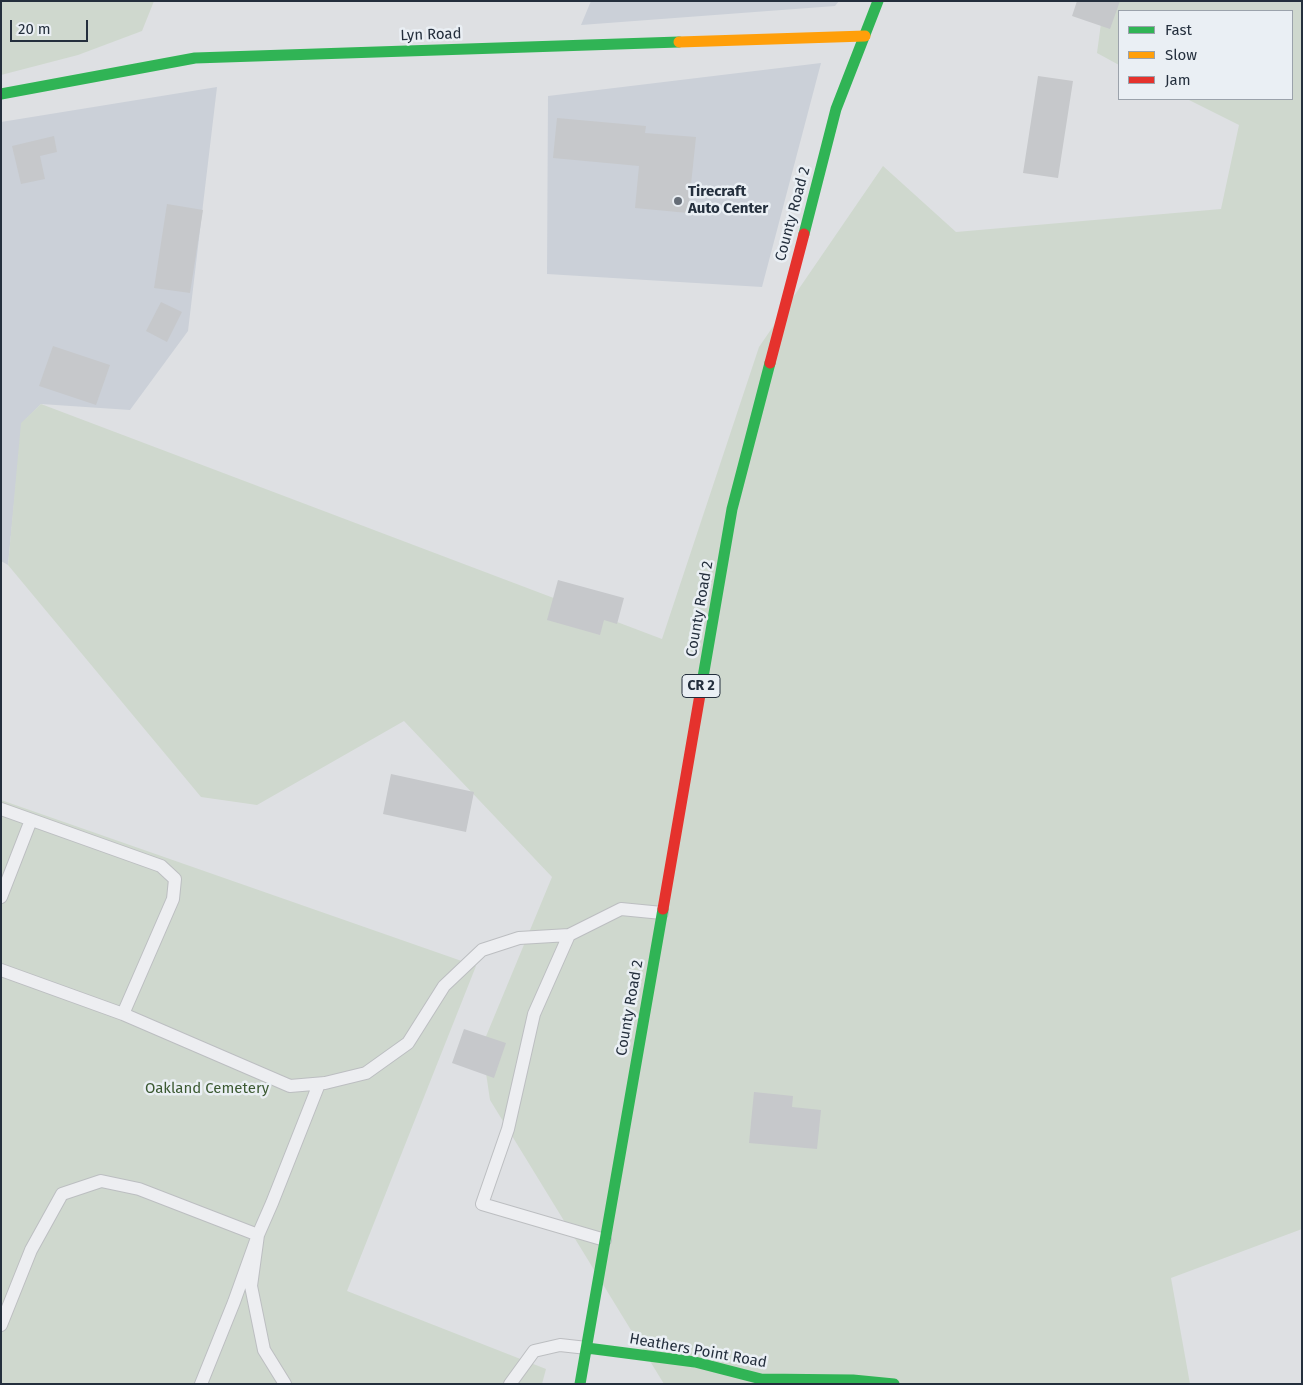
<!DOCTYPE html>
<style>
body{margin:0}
#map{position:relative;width:1303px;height:1385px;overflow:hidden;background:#dee0e3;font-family:"Fira Sans",sans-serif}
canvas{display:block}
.frame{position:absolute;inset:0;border:2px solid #242f3d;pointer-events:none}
.legend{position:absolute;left:1118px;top:10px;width:175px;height:90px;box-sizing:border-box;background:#eaeff4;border:1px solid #9ba2ab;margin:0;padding:6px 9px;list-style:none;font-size:15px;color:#242f3d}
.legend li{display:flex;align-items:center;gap:10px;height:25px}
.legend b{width:25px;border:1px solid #9ba2ab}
.scale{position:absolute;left:10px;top:20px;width:78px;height:22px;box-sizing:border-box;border:2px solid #242f3d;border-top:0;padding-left:6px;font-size:15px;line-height:18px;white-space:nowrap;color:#242f3d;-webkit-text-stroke:4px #eaeff4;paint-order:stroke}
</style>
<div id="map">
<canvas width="1303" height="1385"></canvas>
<div class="frame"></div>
<ul class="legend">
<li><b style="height:6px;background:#30b455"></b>Fast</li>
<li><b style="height:6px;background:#ff9f0a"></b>Slow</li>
<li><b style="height:6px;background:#e5322d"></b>Jam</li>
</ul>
<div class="scale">20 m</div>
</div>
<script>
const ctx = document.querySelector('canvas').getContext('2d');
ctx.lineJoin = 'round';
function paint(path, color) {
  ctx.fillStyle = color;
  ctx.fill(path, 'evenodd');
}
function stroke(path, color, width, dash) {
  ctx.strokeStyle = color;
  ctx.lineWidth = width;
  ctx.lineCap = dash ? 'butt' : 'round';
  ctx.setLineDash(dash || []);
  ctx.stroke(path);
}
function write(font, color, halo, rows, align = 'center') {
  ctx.font = font + ' "Fira Sans",sans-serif';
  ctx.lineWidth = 5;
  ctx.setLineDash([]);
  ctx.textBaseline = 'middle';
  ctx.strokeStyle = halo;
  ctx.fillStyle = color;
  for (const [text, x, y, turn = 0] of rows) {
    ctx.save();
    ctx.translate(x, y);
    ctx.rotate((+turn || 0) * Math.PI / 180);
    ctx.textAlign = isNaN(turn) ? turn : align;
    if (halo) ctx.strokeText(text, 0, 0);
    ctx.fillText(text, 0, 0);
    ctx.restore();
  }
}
paint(new Path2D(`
 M591,1H839L835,6L581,25Z
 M821,63L762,287L547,274L548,96Z
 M217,87L188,331L130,410L41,404L22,423L8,565L1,561V122Z`), '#cbd0d8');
paint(new Path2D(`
 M1,1H154L142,31L78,55L1,75Z
 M1104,1H1302V1229L1171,1278L1190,1384H664L490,1100L482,1046L552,877L404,721L257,805L201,797L8,565L21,423L41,404L662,639L759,347L883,166L956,232L1221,209L1239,125L1187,99H1292V11H1119V65L1097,53Z
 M1,800L476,966L347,1291L546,1369L542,1384H1Z`), '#cfd8ce');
paint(new Path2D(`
 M1077,1H1120L1110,29L1072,16Z
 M1038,76L1073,81L1058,178L1023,173Z
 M557,118L646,126L645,133L696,137L688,213L635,208L639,166L553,158Z
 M54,136L57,152L40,156L45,179L21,184L12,146Z
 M167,204L203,210L190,293L154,288Z
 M161,302L182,312L167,342L146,331Z
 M53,346L110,365L96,405L39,386Z
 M558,580L624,598L617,624L604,620L600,635L547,620Z
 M391,774L474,792L466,832L383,814Z
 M464,1029L506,1043L494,1078L452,1063Z
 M754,1092L793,1096L792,1107L821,1110L817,1149L749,1143Z`), '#c6c8cb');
const lane = new Path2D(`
 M1,809L161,866L175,879L173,899L123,1014
 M1,897L31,820
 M1,970L123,1014L290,1086L325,1083L366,1073L408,1043L444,986L482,950L519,938L569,935
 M605,1240L482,1204L508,1129L534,1014L569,935L621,909L662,913
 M1,1325L31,1250L62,1194L101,1181L139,1189L258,1235L251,1286L264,1350L285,1384
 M201,1384L234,1302L258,1235L272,1203L319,1084
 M510,1384L534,1351L560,1345L587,1348`);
stroke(lane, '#bcbec1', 14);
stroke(lane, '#edeef1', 12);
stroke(new Path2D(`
 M1,94L195,58L679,42
 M804,234L836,109L878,1
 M702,683L732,509L770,363
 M587,1348L695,1362L761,1379L853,1380L894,1384
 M580,1384L663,909`), '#30b455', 11);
stroke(new Path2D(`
 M679,42L865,36`), '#ff9f0a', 11);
stroke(new Path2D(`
 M770,363L804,234
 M663,909L702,683`), '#e5322d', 11);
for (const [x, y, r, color] of [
 [678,201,5,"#656d77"]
]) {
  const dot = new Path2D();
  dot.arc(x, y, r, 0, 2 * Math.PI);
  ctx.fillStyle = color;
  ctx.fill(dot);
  stroke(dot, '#eaeff4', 2);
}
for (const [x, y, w] of [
 [701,686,38]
]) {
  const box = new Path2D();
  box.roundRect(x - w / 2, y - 11.5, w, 23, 4);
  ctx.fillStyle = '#eaeff4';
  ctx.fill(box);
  stroke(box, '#242f3d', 1);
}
write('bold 14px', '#242f3d', null, [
 ["CR 2",701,686]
]);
write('15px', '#242f3d', '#eaeff4', [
 ["Lyn Road",431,35,-2],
 ["County Road 2",793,214,-75],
 ["County Road 2",700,609,-80],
 ["County Road 2",630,1008,-80],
 ["Heathers Point Road",698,1351,10]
]);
write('bold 15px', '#242f3d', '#eaeff4', [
 ["Tirecraft",688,192],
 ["Auto Center",688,209]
], 'left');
write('15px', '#3b5931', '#eaeff4', [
 ["Oakland Cemetery",207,1089]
]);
</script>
